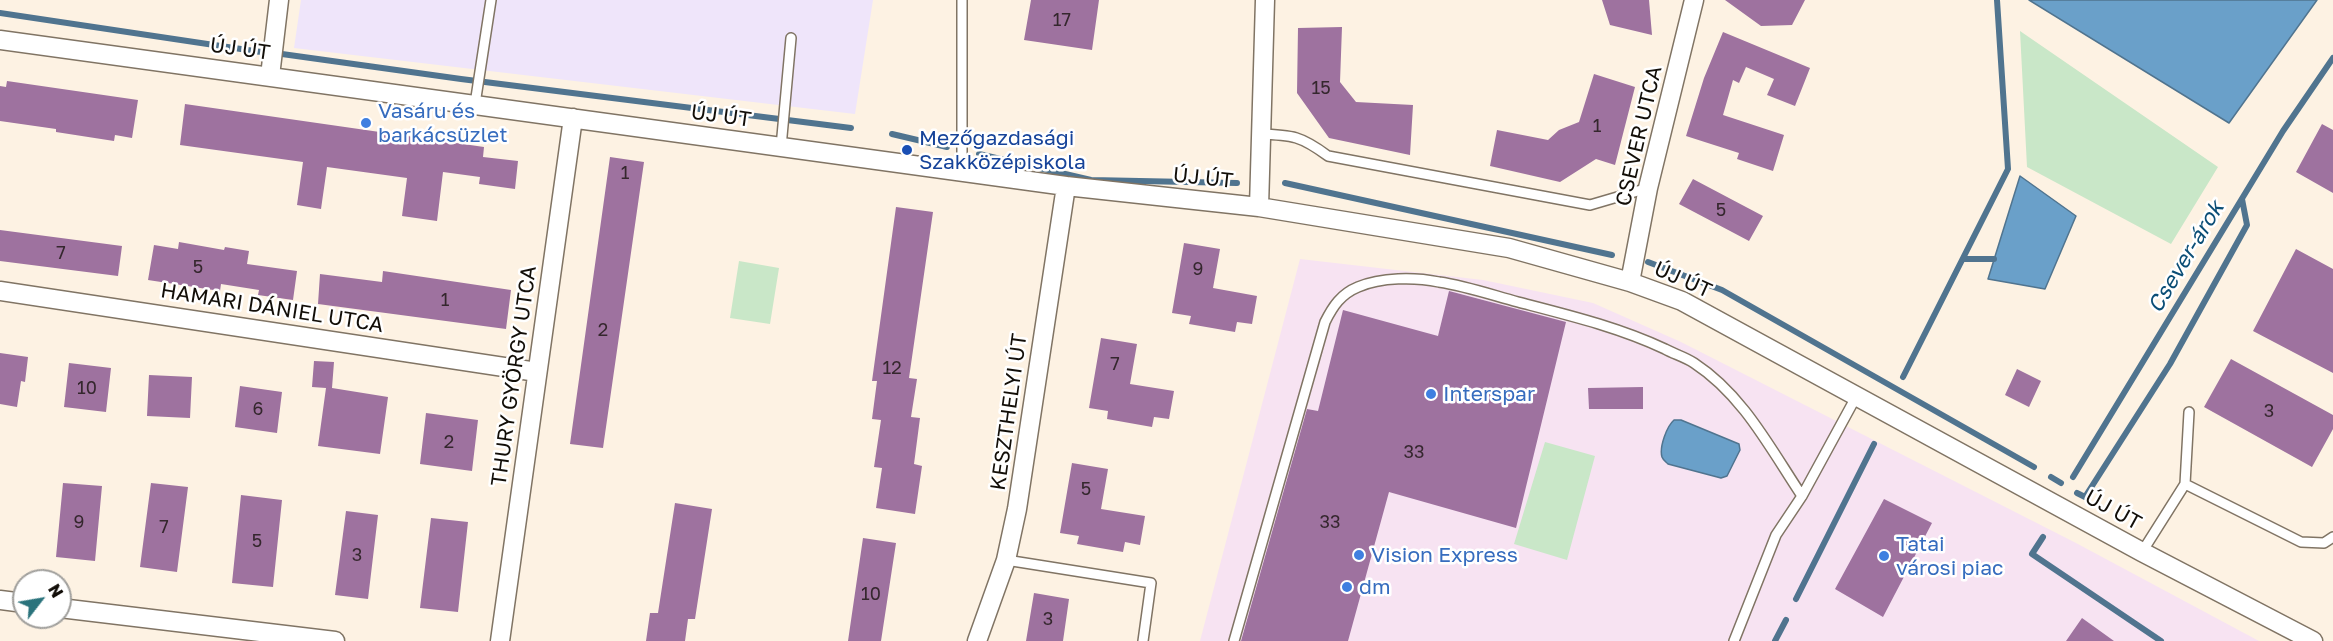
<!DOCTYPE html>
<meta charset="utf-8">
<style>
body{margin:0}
#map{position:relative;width:2333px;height:641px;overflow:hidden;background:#fdf2e3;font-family:"Golos Text",sans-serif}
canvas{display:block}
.north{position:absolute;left:12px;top:569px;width:60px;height:60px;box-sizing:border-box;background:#fff;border:2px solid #a09f9c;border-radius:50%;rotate:59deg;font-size:16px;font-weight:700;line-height:24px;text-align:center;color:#120e08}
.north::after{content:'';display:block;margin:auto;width:21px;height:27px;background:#2a737c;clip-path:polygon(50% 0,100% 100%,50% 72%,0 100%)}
</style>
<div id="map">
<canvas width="2333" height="641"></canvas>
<div class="north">N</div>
</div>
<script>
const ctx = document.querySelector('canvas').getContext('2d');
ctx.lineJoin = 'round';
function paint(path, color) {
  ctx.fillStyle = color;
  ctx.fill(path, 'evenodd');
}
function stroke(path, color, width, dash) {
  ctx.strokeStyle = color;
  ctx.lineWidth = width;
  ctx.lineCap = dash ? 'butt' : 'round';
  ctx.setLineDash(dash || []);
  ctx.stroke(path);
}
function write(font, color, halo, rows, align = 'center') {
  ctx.font = font + ' "Golos Text",sans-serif';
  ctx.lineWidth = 5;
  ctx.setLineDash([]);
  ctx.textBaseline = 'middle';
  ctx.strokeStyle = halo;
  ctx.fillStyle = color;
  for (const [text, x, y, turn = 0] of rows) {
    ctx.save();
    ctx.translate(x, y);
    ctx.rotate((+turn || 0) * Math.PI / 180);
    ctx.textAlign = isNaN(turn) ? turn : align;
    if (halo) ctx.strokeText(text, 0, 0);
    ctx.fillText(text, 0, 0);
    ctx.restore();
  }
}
paint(new Path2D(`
 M1300,259L1483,280L1593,303L1681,342L2076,543L2259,641H1200Z`), '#f7e3f2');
paint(new Path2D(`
 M301,0H873L855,114L294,48Z`), '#efe5fa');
paint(new Path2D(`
 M2020,31L2218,167L2171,244L2027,167Z
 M739,261L779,268L770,324L730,318Z
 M1545,442L1595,456L1567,560L1514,544Z`), '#c9e7c8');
const water = new Path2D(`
 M2029,0H2317L2229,123Z
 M2020,176L2076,216L2045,289L1988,279Z
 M1674,420H1681L1739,444L1740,450L1727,476L1721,478L1668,464C1666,462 1663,460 1662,457C1659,447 1667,426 1674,420Z`);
paint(water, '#6aa0c9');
stroke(water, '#50748f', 1.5);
stroke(new Path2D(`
 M0,13L261,52
 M282,54L461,79L851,128
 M892,134L947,147
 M979,154L1091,180L1237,183
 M1285,183L1612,255
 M1963,259H1994
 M1648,262L1722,290L2034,467
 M1903,377L2008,169L1997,0
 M2051,477L2061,483
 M2073,477L2283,131L2333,58
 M2077,493L2085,497L2170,364L2247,225L2242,199
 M2043,537L2032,554L2161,641
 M1796,599L1874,444
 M1775,641L1786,620`), '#50748f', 6);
paint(new Path2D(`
 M1031,0H1099L1092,50L1024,40Z
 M1602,0H1649L1652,35L1610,25Z
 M1725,0H1805L1792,25L1761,26Z
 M1342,27L1340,82L1356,102L1413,105L1410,155L1329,138L1297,93L1298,28Z
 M1723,32L1810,68L1795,106L1767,95L1774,79L1746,67L1739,83L1733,80L1723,115L1784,135L1773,171L1737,159L1739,153L1686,136L1704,78Z
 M1594,74L1635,87L1615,165L1596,159L1560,182L1490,166L1497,130L1548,140L1559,130L1579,122Z
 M7,81L138,100L132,138L115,135L114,141L56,132V129L0,121V86L6,87Z
 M185,104L484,147L483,157L518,161L515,189L479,184L480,177L443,172L437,221L402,216L407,178L327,167L321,209L297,205L303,162L180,145Z
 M2322,124L2333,130V193L2296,172Z
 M610,157L644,162L603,448L570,444Z
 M1693,179L1763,216L1749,241L1679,204Z
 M896,207L933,212L909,378L917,379L911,417L920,418L914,464L922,466L915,514L876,508L882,468L874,467L881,420L872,419L877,381H872Z
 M0,230L122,246L118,276L0,261Z
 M179,242L224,250L225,247L249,251L247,264L297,271L293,300L258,295L259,290L221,284L220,291L148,280L154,245L178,249Z
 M1184,243L1220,249L1213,288L1257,296L1252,324L1237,322L1235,332L1189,324L1191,316L1172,313Z
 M2296,249L2333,269V373L2253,331Z
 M383,271L511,290L506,329L318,304L320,274L382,282Z
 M1449,291L1566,322L1516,528L1389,492L1348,641H1241L1307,409L1318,411L1343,310L1438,336Z
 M1101,338L1137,344L1130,384L1174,391L1169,419L1154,417L1152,427L1107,419L1108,411L1089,408Z
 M0,353L28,357L25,382L21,381L17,407L0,404Z
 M2231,359L2333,415V429L2312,467L2204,407Z
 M314,361L334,362L332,388L388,397L380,454L318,446L326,388L312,387Z
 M69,363L111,368L106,412L64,407Z
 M2017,369L2041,381L2029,407L2005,395Z
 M149,375L192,377L190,418L147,416Z
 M240,386L282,392L277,433L235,427Z
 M1643,387V409H1589L1588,388Z
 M426,413L478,420L472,471L420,464Z
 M1072,463L1108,469L1101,509L1145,516L1140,545L1125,542L1123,552L1077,544L1079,536L1060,533Z
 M63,483L102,486L95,561L56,557Z
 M151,483L188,487L177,572L140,567Z
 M241,495L282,500L273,587L232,583Z
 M1884,499L1932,523L1883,617L1835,589Z
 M675,503L712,509L695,619H688L685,641H646L650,613H658Z
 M346,511L378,515L368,599L335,595Z
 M431,518L468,522L458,612L420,608Z
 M863,538L896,543L881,641H848Z
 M1034,593L1069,599L1063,641H1026Z
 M2082,618L2114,641H2066Z`), '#9e729f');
const lane = new Path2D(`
 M475,104L491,0
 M1259,134C1293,135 1301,136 1328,156L1590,205L1648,188
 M781,147L791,38
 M962,172V0
 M2185,484L2301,542L2324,543L2333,537
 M2142,552L2185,484L2189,412
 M1006,560L1151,583L1143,641
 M1234,641L1325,322C1333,306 1341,294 1358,287C1381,277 1415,277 1439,282C1466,286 1492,295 1518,302C1568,315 1618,327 1665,349C1674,354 1685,357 1694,363C1743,395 1770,448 1802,496
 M1734,641L1776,535L1802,496L1856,397`);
const street = new Path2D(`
 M0,40L1066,186L1259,207L1509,248L1630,282L1682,301L2142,552L2313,641
 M270,76L279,0
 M1259,207L1265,0
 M1630,282L1648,188L1694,0
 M0,291L537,372
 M0,600L24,603
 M60,608L335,641
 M500,641L573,118
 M977,641L1006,560L1017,509L1066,186`);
stroke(lane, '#807464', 12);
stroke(street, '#807464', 21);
stroke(lane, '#fff', 9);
stroke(street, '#fff', 18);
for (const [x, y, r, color] of [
 [366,123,6,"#3f7fe0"],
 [907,150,6,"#1a4fb4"],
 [1431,394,6,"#3f7fe0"],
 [1359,555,6,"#3f7fe0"],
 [1884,556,6,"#3f7fe0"],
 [1347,587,6,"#3f7fe0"]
]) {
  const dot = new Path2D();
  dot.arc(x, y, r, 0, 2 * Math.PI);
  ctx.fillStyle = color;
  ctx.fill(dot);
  stroke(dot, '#fff', 2);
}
write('18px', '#35272e', null, [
 ["17",1062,20],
 ["15",1321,88],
 ["1",1597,126],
 ["1",625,173],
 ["5",1721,210],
 ["7",61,253],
 ["5",198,267],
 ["9",1198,269],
 ["1",445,300],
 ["2",603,330],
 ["7",1115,364],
 ["12",892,368],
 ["10",87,388],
 ["6",258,409],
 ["3",2269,411],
 ["2",449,442],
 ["33",1414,452],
 ["5",1086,489],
 ["9",79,522],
 ["33",1330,522],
 ["7",164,527],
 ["5",257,541],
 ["3",357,555],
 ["10",871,594],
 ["3",1048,619]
]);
write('21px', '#120e08', '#fff', [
 ["ÚJ ÚT",240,49,8],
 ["ÚJ ÚT",721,116,8],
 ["CSEVER UTCA",1639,136,-77],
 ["ÚJ ÚT",1203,178,6],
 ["ÚJ ÚT",1683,280,24],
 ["HAMARI DÁNIEL UTCA",272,308,9],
 ["THURY GYÖRGY UTCA",514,376,-82],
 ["KESZTHELYI ÚT",1009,412,-82],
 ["ÚJ ÚT",2113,510,29]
]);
write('21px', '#366cbe', '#fff', [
 ["Vasáru és",378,111],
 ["barkácsüzlet",378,135],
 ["Interspar",1443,394],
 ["Tatai",1896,544],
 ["városi piac",1896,568],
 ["Vision Express",1371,555],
 ["dm",1359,587]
], 'left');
write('21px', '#164399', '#fff', [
 ["Mezőgazdasági",919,138],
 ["Szakközépiskola",919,162]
], 'left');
write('italic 22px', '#0b4e76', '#fff', [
 ["Csever-árok",2186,257,-59]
]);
</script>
